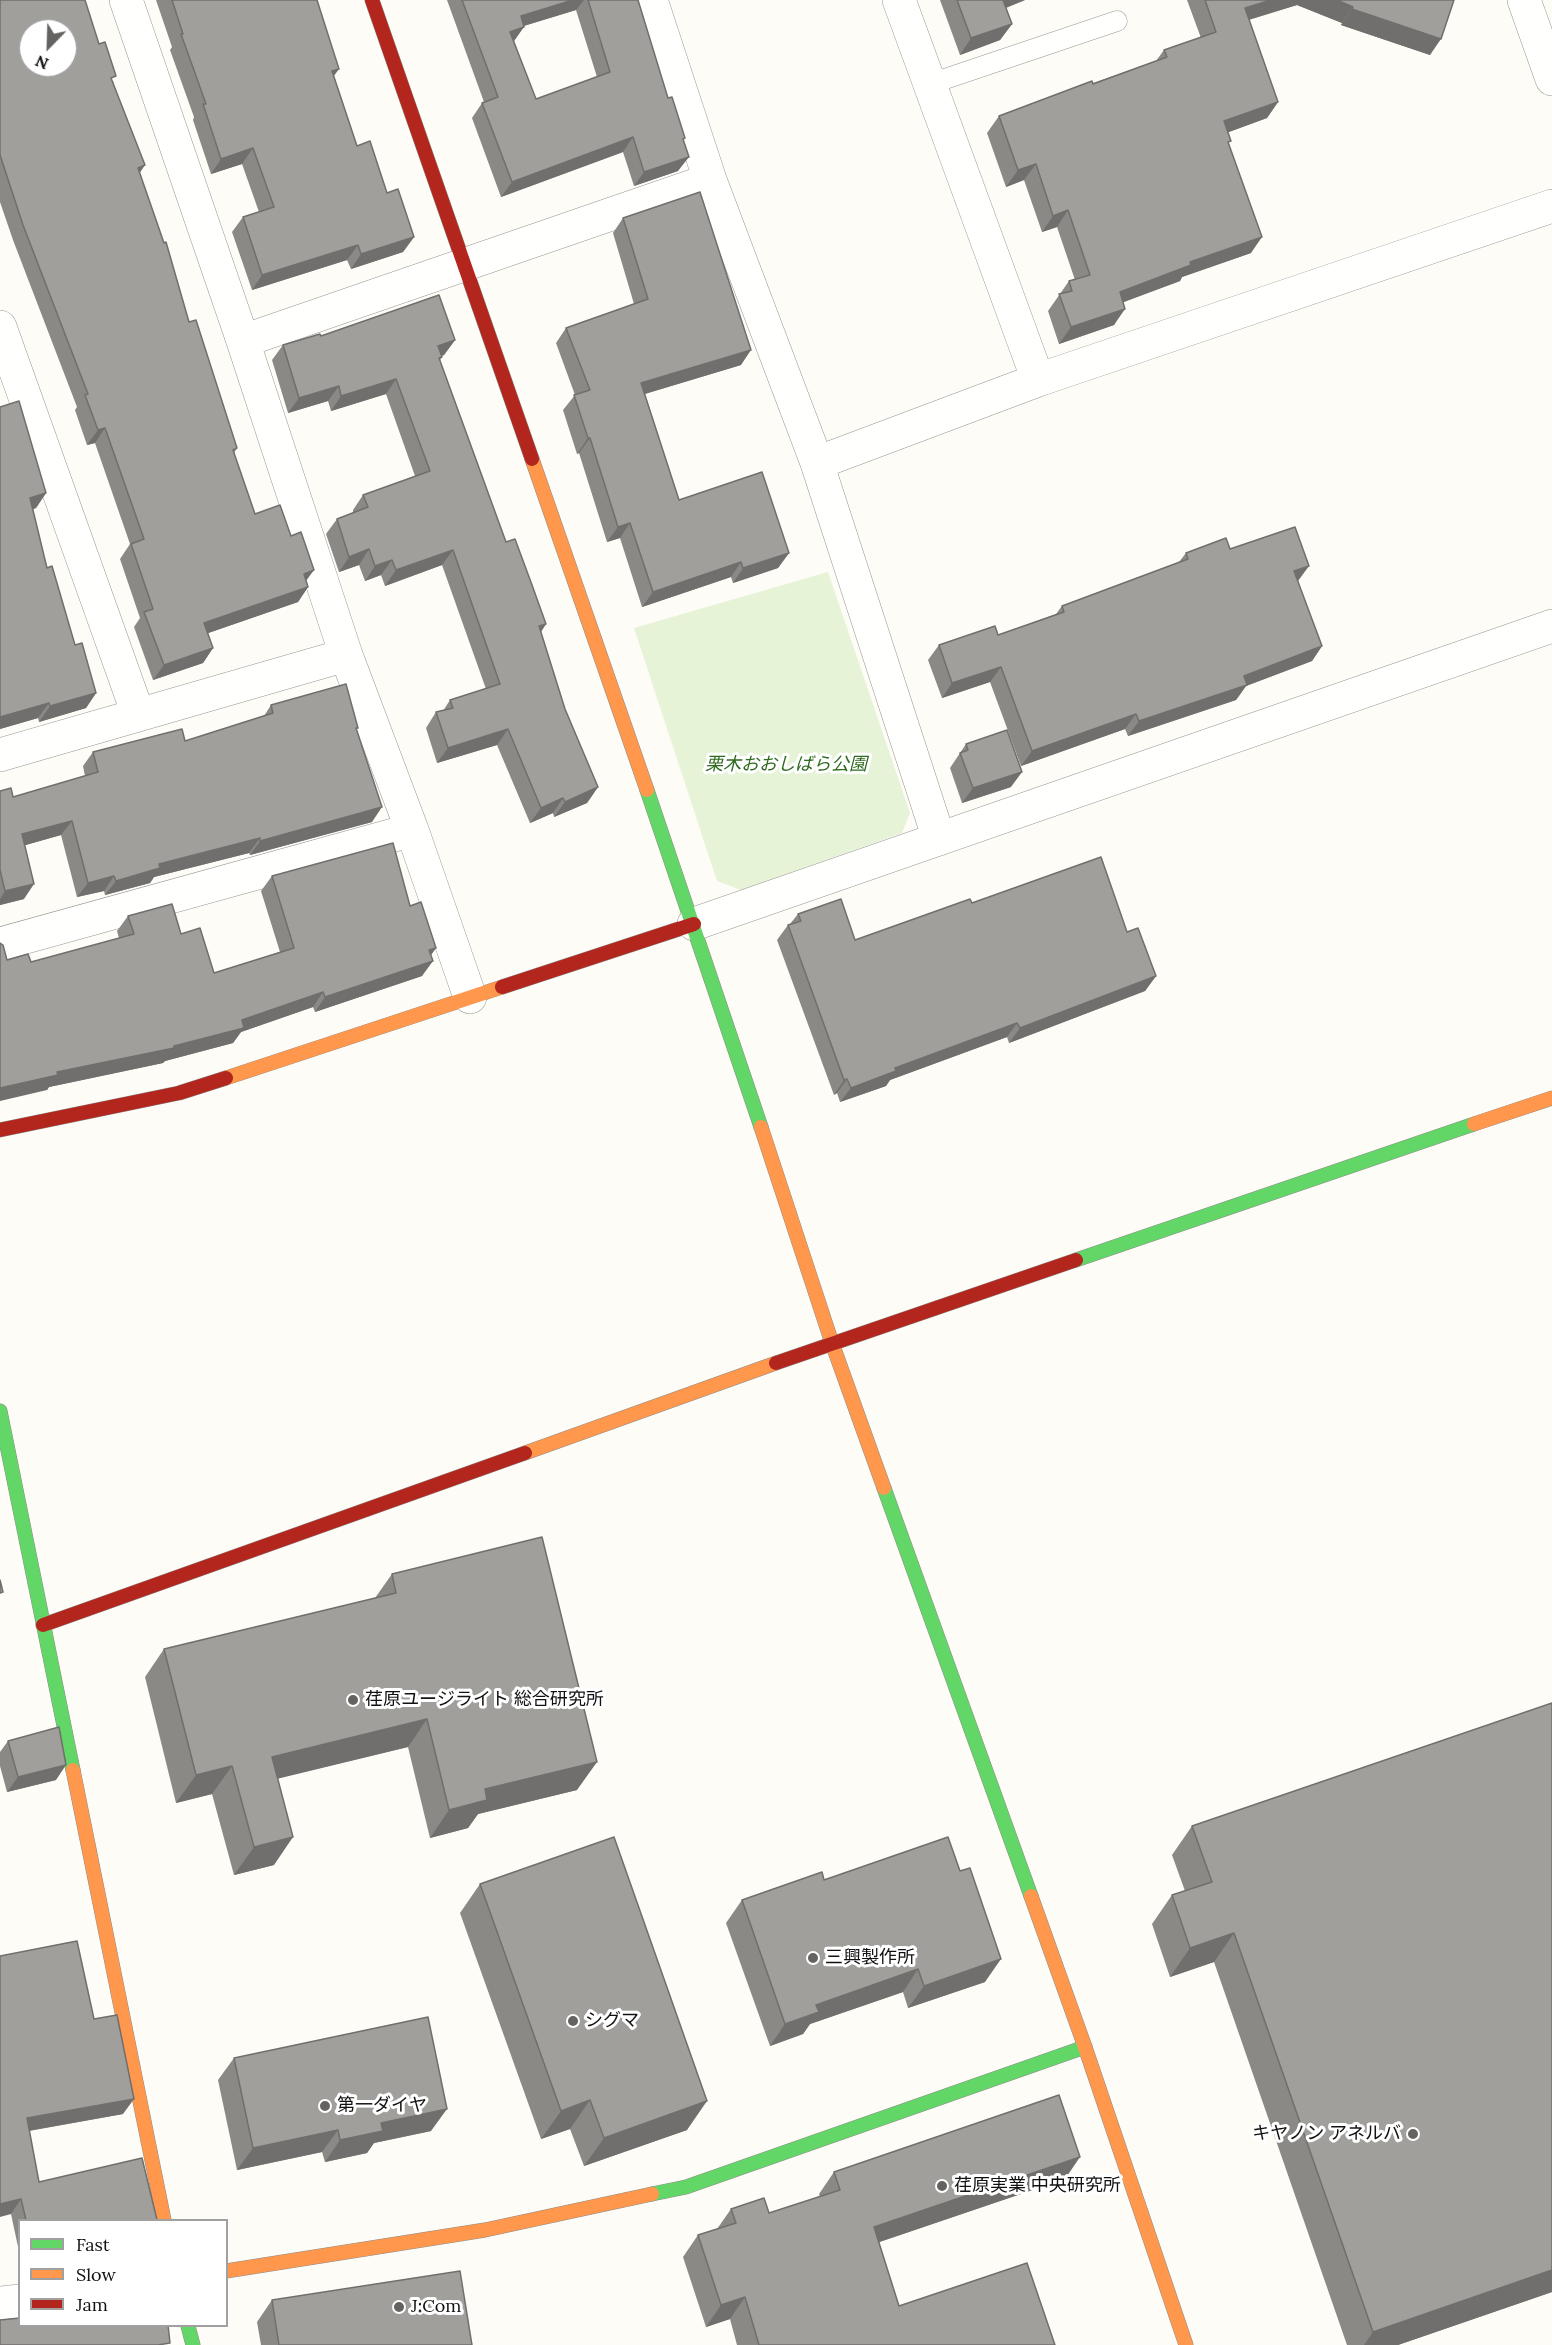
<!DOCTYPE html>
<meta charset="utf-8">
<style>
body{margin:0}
#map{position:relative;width:1552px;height:2345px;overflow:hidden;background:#fdfcf7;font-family:Lora,serif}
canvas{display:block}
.legend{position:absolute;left:18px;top:2219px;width:210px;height:108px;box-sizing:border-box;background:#fff;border:2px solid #a0a0a0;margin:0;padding:8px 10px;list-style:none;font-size:18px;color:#111}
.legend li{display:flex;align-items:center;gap:12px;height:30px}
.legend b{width:30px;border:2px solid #a0a0a0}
.north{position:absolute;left:18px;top:18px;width:60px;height:60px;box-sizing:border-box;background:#fff;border:2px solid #a0a0a0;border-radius:50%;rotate:203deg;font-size:16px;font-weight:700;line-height:24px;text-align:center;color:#111}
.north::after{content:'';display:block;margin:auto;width:21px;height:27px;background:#646362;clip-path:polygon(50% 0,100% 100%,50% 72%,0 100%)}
</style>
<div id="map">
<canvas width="1552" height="2345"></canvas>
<ul class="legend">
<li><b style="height:8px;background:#63d668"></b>Fast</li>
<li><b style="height:8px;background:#ff974d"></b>Slow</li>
<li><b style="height:8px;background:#b3261e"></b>Jam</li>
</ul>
<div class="north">N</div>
</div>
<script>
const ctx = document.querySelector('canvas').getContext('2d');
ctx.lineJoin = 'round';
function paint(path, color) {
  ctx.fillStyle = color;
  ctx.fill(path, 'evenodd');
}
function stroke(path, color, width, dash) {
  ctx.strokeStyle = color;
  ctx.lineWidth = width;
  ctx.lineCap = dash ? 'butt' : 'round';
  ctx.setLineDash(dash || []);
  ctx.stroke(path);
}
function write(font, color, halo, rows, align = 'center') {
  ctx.font = font + ' Lora,"Noto Sans JP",serif';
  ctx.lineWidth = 6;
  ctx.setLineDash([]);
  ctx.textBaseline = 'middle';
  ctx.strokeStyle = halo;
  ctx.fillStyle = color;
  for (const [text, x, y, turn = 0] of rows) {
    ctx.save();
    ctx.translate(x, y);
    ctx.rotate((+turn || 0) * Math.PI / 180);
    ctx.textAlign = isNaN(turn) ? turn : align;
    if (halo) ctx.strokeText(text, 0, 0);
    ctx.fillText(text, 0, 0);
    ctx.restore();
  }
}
paint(new Path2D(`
 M828,572L910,813L902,833L741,890L717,881L634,628Z`), '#e7f3d7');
const lane = new Path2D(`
 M930,84L1117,21`);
const street = new Path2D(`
 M126,0L243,341L346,655L412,830L470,997
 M651,0L710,180L817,463L939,839
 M899,0L1038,380
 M1524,0L1552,79
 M0,327L138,714
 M243,341L710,180
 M817,463L1038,380L1552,206
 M0,755L346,655
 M694,924L1552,626
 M0,944L412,830
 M0,2303L20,2301`);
const fast = new Path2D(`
 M647,790L761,1127
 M1076,1260L1474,1124
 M0,1411L73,1770
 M884,1488L1031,1896
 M652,2194L686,2187L1085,2047
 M188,2326L193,2345`);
const slow = new Path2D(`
 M532,459L647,790
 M226,1078L502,987
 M1474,1124L1552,1098
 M761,1127L832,1343L884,1488
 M525,1453L776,1363
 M73,1770L164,2220
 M1031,1896L1085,2047L1186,2345
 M226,2271L485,2230L652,2194`);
const jam = new Path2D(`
 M372,0L532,459
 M502,987L694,924
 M0,1130L179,1093L226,1078
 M776,1363L1076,1260
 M43,1625L525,1453`);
stroke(lane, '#979795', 21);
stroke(street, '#979795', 34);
stroke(fast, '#8e8d8b', 15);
stroke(slow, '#8e8d8b', 15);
stroke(jam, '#8e8d8b', 15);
stroke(lane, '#fffffe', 20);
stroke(street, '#fffffe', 33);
stroke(fast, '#63d668', 14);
stroke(slow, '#ff974d', 14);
stroke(jam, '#b3261e', 14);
paint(new Path2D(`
 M0,0L113,81L140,173L189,322L237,448L234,453L255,514L306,581L308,587L298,602L208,633L213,648L203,663L153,680L134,627L140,618L120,559L130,544L95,443L87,445L75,410L77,407L13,240L0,202Z
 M156,0H317L334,76L357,146L387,193L414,237L403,252L351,269L347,260L252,290L232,232L243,217L259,212L242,164L211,174L193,120L194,117L170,50L172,47Z
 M447,0H638L668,98L684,140L678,171L634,186L623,152L501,197L472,118L482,103L484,102ZM576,10L597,77L536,99L514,41L524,26Z
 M940,0H1025L1006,8L1012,24L1000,40L960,55Z
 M1187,0H1454L1430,55L1341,25L1342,23L1297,5L1249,20L1278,102L1267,118L1228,132L1229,144L1251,253L1182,277L1180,281L1123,302L1114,325L1059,344L1048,311L1069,281L1075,280L1057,227L1042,232L1024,180L1006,187L987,133L999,116L1156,61L1164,50L1201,38Z
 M623,218L741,365L645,394L679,500L789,553L778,568L733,583L731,577L642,607L620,538L607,542L579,453L577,454L563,410L575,395L556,343L566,328L634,304L613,233Z
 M321,336L455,340L444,355L441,356L442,357L440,360L506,542L546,624L541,632L565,709L598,787L587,803L554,817L553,813L530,823L497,745L437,763L426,728L436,712L443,711L450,700L486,689L442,565L385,586L381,575L365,581L359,565L339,572L326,534L337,519L353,513V510L363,495L415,476L386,394L331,411L328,401L288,413L272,360L283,345Z
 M0,407L46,493L36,508L33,509L47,568L75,645L96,693L86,708L39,722L38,718L0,729Z
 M1230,549L1298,582L1322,646L1312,661L1246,686L1236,700L1128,736L1125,729L1021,766L990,682L942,698L928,660L939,645L998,635L1056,614L1062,606L1179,562L1186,553Z
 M271,705L358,728L356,730L372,822L250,855L249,853L154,877L150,883L105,895L104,891L77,897L61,835L25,845L24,899L0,905V791L13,797L85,776L83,766L93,752L185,741L264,716Z
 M966,744L1011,787L962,803L950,768Z
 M272,876L410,906L436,948L431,955L422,976L315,1012L313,1007L241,1032L233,1043L165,1061L163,1063L49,1087L47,1090L7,960L31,962L119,938L117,931L128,916L181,934L214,973L280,952L261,891Z
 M972,903L1127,932L1156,976L1145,991L1009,1043L1007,1037L890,1080L886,1086L840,1102L837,1093L834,1095L777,940L788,925L790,924L798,914L855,940Z
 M392,1574L577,1790L478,1814L468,1828L430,1838L408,1747L278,1778L274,1865L234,1875L212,1794L176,1803L145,1677L164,1649L375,1598Z
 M1552,1703V2292L1398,2345H1347L1214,1962L1170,1977L1152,1924L1172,1895L1185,1891L1172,1855L1192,1826Z
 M8,1741L56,1780L7,1792L0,1766V1752Z
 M824,1880L985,1982L908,2008L903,1992L810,2024L803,2034L770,2046L726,1923L742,1900Z
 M480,1884L687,2130L584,2166L570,2129L541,2139L460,1913Z
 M0,1956L94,2019L123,2114L29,2131L39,2182L157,2220H20V2256L11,2214Z
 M234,2058L431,2131L374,2143L367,2153L325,2162L322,2152L237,2170L218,2080Z
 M834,2172L1065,2179L879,2242L899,2306L1055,2345H737L730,2319L706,2327L683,2257L698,2235L717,2229L731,2209L769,2213L820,2197L819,2194Z
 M272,2300L472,2345H261L257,2322Z`), '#8a8986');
paint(new Path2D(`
 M573,0H584L576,10L510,30L521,16Z
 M1000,0H1025L990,14Z
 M1271,0H1337L1353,7L1342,23L1297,5L1234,24L1245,8Z
 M1352,9L1441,39L1430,55L1341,25Z
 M1012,24L1000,40L960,55L971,38Z
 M524,27L514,41L500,46L510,32Z
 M339,69L328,84L332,71Z
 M1278,102L1267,118L1213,138L1224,121Z
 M633,137L623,152L501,197L512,182Z
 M253,148L242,164L211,174L221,159Z
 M689,157L678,171L634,186L644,172Z
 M1036,164L1024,180L1006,187L1018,170Z
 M145,165L135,180L138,168Z
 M1068,210L1057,227L1042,232L1053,216Z
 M414,237L403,252L351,269L361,254Z
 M1262,237L1251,253L1182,277L1180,281L1108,308L1120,292L1190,262Z
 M358,245L347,260L252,290L262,275Z
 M1125,309L1114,325L1059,344L1071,327Z
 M455,340L444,355L427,361L438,346Z
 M751,350L741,365L631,398L641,383Z
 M396,379L386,394L331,411L341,396Z
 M339,386L328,401L288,413L299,398Z
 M105,428L95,443L87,445L98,430Z
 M588,438H590L579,453L577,454Z
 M46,493L36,508L20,513L30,498Z
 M630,523L620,538L607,542L618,527Z
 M369,549L359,565L339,572L349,557Z
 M453,550L442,565L385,586L396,570Z
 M789,553L778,568L733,583L743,568Z
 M392,560L381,575L365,581L375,566Z
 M741,562L731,577L642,607L653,592Z
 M1309,566L1298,581L1294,571Z
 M314,570L303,585L304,574Z
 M308,587L298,602L194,638L204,623Z
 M546,624L536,639L539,626Z
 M1322,646L1312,661L1246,686L1236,700L1128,736L1139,721L1244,676Z
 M213,648L203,663L153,680L164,665Z
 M1001,667L990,682L942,698L952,683Z
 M96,693L86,708L39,722L50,706Z
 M49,703L38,718L0,729V717Z
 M1136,714L1125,729L1021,766L1032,751Z
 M508,729L497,745L437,763L448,748Z
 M1022,772L1011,787L962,803L973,788Z
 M598,787L587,803L554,817L565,802Z
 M563,798L553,813L530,823L541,808Z
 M382,807L372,822L250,855L260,841Z
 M72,821L61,835L12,849L22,834Z
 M260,838L249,853L154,877L150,883L105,895L116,881L159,864Z
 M114,876L104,891L77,897L88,883Z
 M34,884L24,899L0,905V899L5,891Z
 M436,948L425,963L433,961L422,976L315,1012L325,997Z
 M1156,976L1145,991L1009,1043L1020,1028Z
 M323,992L313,1007L241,1032L233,1043L165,1061L163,1063L49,1087L47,1090L0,1101V1088L57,1072L174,1046L242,1020Z
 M1017,1023L1007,1037L890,1080L886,1086L840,1102L851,1088L895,1068Z
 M847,1079L837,1093L834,1095L844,1080Z
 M427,1719L408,1747L252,1785L272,1757Z
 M597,1762L577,1790L478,1814L468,1828L430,1838L449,1810L485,1789Z
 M66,1765L56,1780L7,1792L18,1777Z
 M232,1766L212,1794L176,1803L196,1775Z
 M293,1837L274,1865L234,1875L254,1847Z
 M1234,1933L1214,1962L1170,1977L1190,1948Z
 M1001,1959L985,1982L908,2008L924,1986Z
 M918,1969L903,1992L810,2024L803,2034L770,2046L785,2024L816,2005Z
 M134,2099L123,2114L16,2133L27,2118Z
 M590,2100L570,2129L541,2139L561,2111Z
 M707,2101L687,2130L584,2166L604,2138Z
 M447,2109L431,2131L374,2143L367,2153L325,2162L340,2140L381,2123Z
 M338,2130L322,2152L237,2170L253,2148Z
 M1080,2157L1065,2179L859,2249L874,2227Z
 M21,2199L11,2214L0,2217V2204Z
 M1552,2270V2292L1398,2345H1364L1373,2332Z
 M745,2297L730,2319L706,2327L721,2305Z`), '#716f6d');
const building = new Path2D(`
 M0,0H85L99,44L105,42L116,76L111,78L145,165L138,168L164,243L166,242L189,322L196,320L237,448L233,450L255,514L280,505L291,536L301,532L314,570L304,574L308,587L204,623L213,648L164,665L144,612L153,609L131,544L144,539L105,428L98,430L85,395L88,394L23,225L0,155ZM30,30H66V66H30Z
 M172,0H317L339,69L332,71L357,146L370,141L387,193L398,189L414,237L361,254L358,245L262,275L243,217L274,207L253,148L221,159L203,104H206L181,34H183Z
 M462,0H573L521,16L524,27L510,32L536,99L610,72L588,0H638L668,98L672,97L685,138L683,139L689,157L644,172L633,137L512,182L482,103L498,97Z
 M957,0H1003L1012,24L971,38Z
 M1205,0H1271L1245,8L1278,102L1224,121L1231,141L1228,142L1262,237L1190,262L1191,265L1120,292L1125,309L1071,327L1059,294L1072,291L1069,281L1090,275L1068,210L1053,216L1036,164L1018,170L999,116L1092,81L1093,84L1167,57L1164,50L1216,32Z
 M1337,0H1454L1441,39L1352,9L1353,7Z
 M700,192L751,350L641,383L679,500L762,472L789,553L743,568L741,562L653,592L630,523L618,527L590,438H588L574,395L590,390L566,328L648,299L623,218Z
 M439,295L455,340L438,346L442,357L439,358L506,542L515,539L532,585L546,624L539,626L565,709L598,787L565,802L563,798L541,808L508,729L448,748L436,712L453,708L450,700L500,684L453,550L396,570L392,560L375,566L369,549L349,557L337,519L368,507L363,495L430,471L396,379L341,396L339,386L299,398L283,345L320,334L321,336Z
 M19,401L46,493L30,498L47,568L52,566L75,645L82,643L96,693L50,706L49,703L0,717V407Z
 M1295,527L1309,566L1294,571L1322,646L1244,676L1247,685L1139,721L1136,714L1032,751L1001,667L952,683L939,645L995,626L998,635L1064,612L1062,606L1188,559L1186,553L1226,538L1230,549Z
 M346,684L358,728H356L382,807L260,841V838L159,864L160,868L116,881L114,876L88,883L72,821L22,834L34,884L5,891L0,870V791L11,788L13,797L98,772L93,752L182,729L185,741L273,713L271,705Z
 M1007,730L1022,772L973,788L960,753L968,750L966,744Z
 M393,843L410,906L421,902L436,948L429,950L433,961L325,997L323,992L242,1020L244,1028L174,1046V1048L57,1072L58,1075L0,1088V943L3,945L7,960L28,954L31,962L134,934L128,916L172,904L181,934L200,928L214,973L294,948L272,876Z
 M1101,857L1127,932L1138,928L1156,976L1020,1028L1017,1023L895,1068L896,1071L851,1088L847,1079L844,1080L788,925L801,921L798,914L841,899L855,940L970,899L972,903Z
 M542,1537L597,1762L485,1789L487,1800L449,1810L427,1719L272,1757L293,1837L254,1847L232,1766L196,1775L164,1649L396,1593L392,1574Z
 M0,1580L3,1592L0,1593Z
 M1552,1703V2270L1373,2332L1234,1933L1190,1948L1172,1895L1212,1882L1192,1826Z
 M59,1727L66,1765L18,1777L8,1741Z
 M614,1837L707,2101L604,2138L590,2100L561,2111L480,1884Z
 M948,1837L960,1871L970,1868L1001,1959L924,1986L918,1969L816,2005L819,2012L785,2024L742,1900L822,1872L824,1880Z
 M77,1941L94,2019L117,2015L134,2099L27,2118L39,2182L142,2158L157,2220H26L21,2199L0,2204V1956Z
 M428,2017L447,2109L381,2123L383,2131L340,2140L338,2130L253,2148L234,2058Z
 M1059,2095L1080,2157L874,2227L899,2306L1027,2263L1055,2345H759L745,2297L721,2305L698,2235L736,2223L731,2209L764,2198L769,2213L840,2190L834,2172Z
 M460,2271L472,2345H279L272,2300Z
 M20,2318V2325H168L170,2343L158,2345H0V2320Z`);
paint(building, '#a19f9c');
stroke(building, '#716f6d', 1.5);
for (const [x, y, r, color] of [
 [353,1700,6,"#646362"],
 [813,1958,6,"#646362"],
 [573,2021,6,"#646362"],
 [325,2106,6,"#646362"],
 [1413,2134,6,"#646362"],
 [942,2186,6,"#646362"],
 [399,2307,6,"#646362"]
]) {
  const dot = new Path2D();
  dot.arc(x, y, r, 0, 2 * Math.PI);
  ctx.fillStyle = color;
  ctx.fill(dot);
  stroke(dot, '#fff', 2);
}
write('italic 18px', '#2f6b1f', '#fff', [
 ["栗木おおしばら公園",786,765]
]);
write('18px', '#111', '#fff', [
 ["荏原ユージライト 総合研究所",365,1700],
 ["三興製作所",825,1958],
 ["シグマ",585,2021],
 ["第一ダイヤ",337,2106],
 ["キヤノン アネルバ",1401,2134,"right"],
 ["荏原実業 中央研究所",954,2186],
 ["J:Com",411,2307]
], 'left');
</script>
